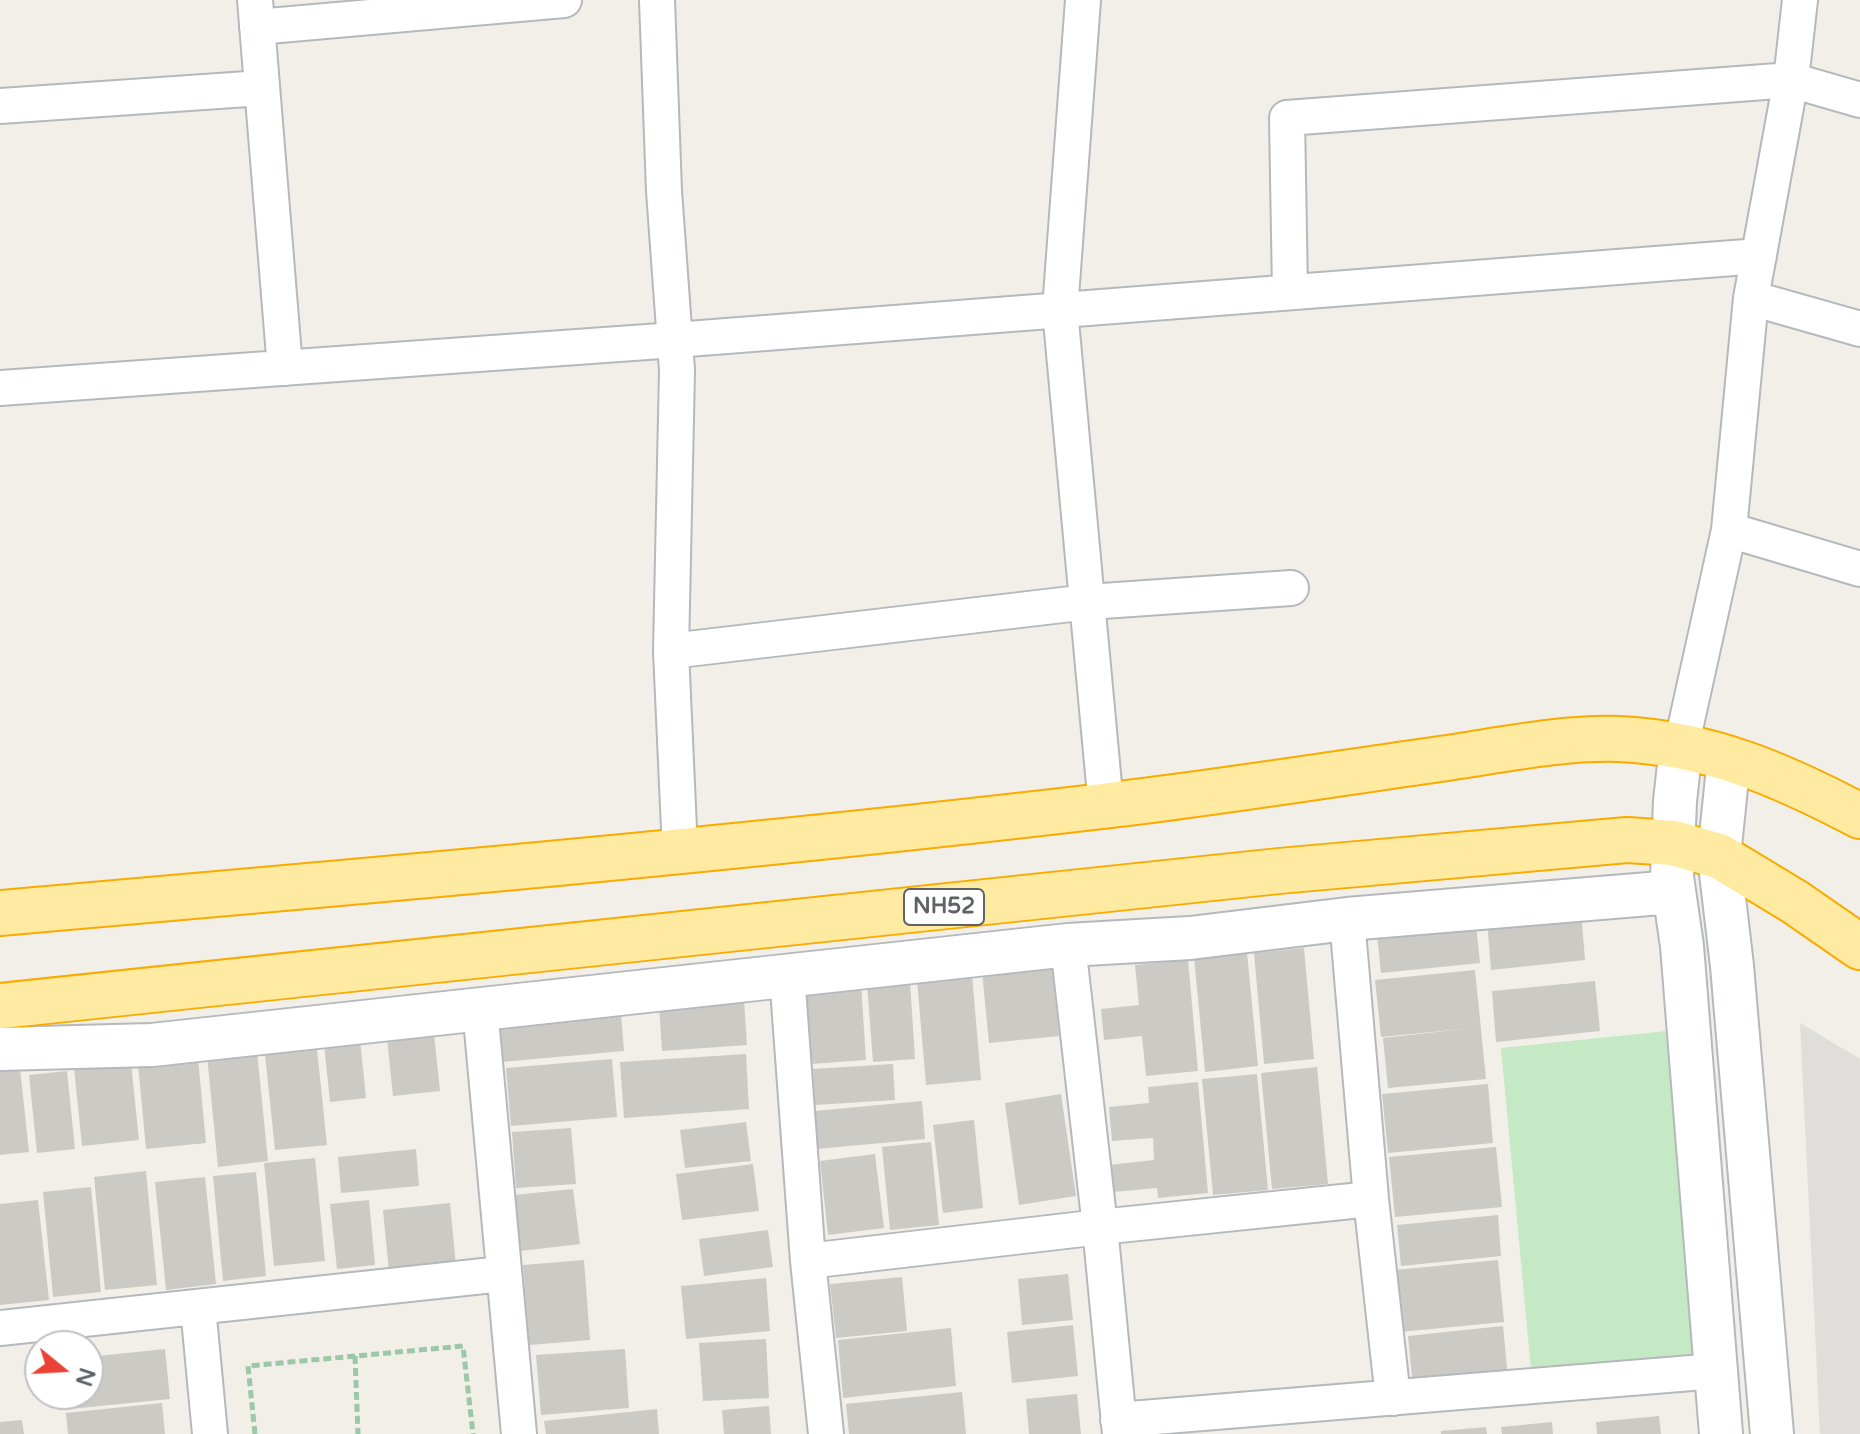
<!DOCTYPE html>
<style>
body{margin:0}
#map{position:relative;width:1860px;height:1434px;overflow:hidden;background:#f1efe8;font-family:"Varela Round",sans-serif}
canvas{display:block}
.north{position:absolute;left:24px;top:1330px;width:80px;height:80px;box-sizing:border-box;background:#fff;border:2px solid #bfc1c3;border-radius:50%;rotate:108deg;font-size:22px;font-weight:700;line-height:32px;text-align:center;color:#5f6368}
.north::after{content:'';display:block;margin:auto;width:28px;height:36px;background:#ea4335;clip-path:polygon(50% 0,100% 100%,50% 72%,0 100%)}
</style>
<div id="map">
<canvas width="1860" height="1434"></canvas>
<div class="north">N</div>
</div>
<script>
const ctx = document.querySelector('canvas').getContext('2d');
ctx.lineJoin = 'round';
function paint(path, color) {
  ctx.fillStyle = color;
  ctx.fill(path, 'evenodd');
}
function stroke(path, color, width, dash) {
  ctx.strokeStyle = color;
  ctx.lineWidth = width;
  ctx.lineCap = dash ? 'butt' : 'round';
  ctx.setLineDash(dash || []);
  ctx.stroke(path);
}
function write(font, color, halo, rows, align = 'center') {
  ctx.font = font + ' "Varela Round",sans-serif';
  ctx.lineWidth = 7;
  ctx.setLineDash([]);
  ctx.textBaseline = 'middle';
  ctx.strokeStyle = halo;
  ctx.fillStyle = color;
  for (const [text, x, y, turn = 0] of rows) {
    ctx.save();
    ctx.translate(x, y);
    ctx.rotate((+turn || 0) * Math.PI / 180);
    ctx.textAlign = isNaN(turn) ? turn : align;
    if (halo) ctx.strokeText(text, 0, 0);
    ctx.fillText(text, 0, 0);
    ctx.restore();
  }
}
paint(new Path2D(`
 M1800,1023L1860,1059V1434H1820Z`), '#e0deda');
paint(new Path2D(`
 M1667,1031L1699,1363L1532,1380L1501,1048Z`), '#c5e8c5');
paint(new Path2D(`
 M1581,911L1585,960L1491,970L1487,920Z
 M1475,915L1480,963L1381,973L1376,925Z
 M1304,948L1314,1059L1264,1064L1254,953Z
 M1247,953L1258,1066L1205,1072L1194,957Z
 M1188,960L1198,1071L1146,1076L1142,1036L1104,1040L1101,1009L1139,1005L1135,965Z
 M1052,965L1059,1036L989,1043L982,972Z
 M1475,970L1486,1079L1388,1088L1383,1038L1463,1029L1381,1037L1375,980Z
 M972,975L981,1080L926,1085L917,980Z
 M1595,981L1600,1031L1496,1042L1492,991Z
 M910,982L915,1059L873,1062L867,985Z
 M861,984L866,1060L811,1064L805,989Z
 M744,1000L747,1045L662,1051L659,1006Z
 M620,1002L624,1051L501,1062L497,1013Z
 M434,1034L440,1091L393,1096L387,1039Z
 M316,1039L327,1145L275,1150L264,1045Z
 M360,1040L366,1098L330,1102L324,1044Z
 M257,1051L268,1161L218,1167L207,1056Z
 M746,1054L749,1109L624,1118L620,1062Z
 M198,1058L206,1143L146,1149L138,1064Z
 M612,1059L617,1117L511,1126L506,1068Z
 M131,1063L139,1140L82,1146L74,1068Z
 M893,1064L895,1100L815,1105L813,1069Z
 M1317,1067L1328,1184L1272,1189L1261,1073Z
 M20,1068L29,1152L0,1155V1070Z
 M67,1071L75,1149L37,1153L29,1075Z
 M1257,1074L1268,1190L1213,1195L1202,1079Z
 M1198,1082L1208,1193L1158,1198L1157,1188L1112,1192L1109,1165L1154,1160L1153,1138L1112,1141L1109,1107L1149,1103L1148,1087Z
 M1488,1084L1493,1143L1388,1153L1382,1094Z
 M1061,1094L1076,1196L1019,1205L1005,1103Z
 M922,1101L925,1139L817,1149L814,1111Z
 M974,1120L983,1208L943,1213L933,1125Z
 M746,1122L751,1161L685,1168L680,1130Z
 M571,1128L576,1184L516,1188L512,1132Z
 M931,1142L939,1225L890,1230L882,1147Z
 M1496,1147L1502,1207L1395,1217L1389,1157Z
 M416,1149L419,1186L341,1193L338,1157Z
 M875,1154L884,1228L828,1235L820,1161Z
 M315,1158L325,1261L274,1266L264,1163Z
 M753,1164L759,1211L682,1220L676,1174Z
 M146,1171L157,1285L105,1290L94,1177Z
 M256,1172L266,1276L223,1281L213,1176Z
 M205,1177L216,1284L166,1290L155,1182Z
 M91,1187L101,1292L53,1297L43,1192Z
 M573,1189L580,1244L520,1251L514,1195Z
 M38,1200L49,1300L0,1305V1204Z
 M369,1200L375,1265L337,1269L330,1204Z
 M450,1203L456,1266L389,1272L383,1210Z
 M1498,1215L1501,1256L1401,1266L1397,1225Z
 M768,1230L773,1267L704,1276L699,1239Z
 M584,1260L590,1340L529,1345L523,1265Z
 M1498,1260L1504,1322L1400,1332L1395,1270Z
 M1068,1274L1073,1320L1022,1325L1018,1279Z
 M902,1277L907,1331L836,1338L830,1284Z
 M766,1278L770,1331L686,1339L681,1286Z
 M1073,1325L1078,1376L1012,1383L1007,1332Z
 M1503,1326L1508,1378L1413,1387L1408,1336Z
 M951,1328L956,1386L843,1398L838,1340Z
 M766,1339L769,1398L703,1401L699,1343Z
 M165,1349L170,1399L60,1410L59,1394H88V1357Z
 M625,1349L629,1408L541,1415L536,1355Z
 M962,1392L966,1434H849L846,1404Z
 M1077,1394L1081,1434H1029L1026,1399Z
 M162,1403L165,1434H68L66,1413Z
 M769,1406L771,1434H724L722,1410Z
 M657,1409L659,1434H546L544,1421Z
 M1659,1416L1661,1434H1597L1596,1422Z
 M22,1420L24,1434H0V1422Z
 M1552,1422L1553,1434H1502L1501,1427Z
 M1486,1427L1487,1434H1441V1431Z`), '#cccac5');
const minor = new Path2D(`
 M255,0L285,368
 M657,0L664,191L677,370L671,651L680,851
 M1083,0L1060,310L1106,806
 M257,27L564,0
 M0,106L262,88
 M1290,292L1287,118L1791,80L1860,100
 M1751,298L1860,329
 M0,388L675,340L1759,256
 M1729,530L1860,569
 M671,651L1088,602L1291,588
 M1681,747L1729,530L1751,298L1791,80L1800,0
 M1347,919L1371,1199L1393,1398
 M1068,945L1100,1227L1120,1434
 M787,975L808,1261L826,1434
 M480,1008L519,1434
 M808,1261L1100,1227L1371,1199
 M198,1307L210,1434
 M0,1328L502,1274
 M1118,1420L1716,1371`);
const tertiary = new Path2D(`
 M1681,747L1675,801L1672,877L1682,946L1721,1434
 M1729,758L1719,856L1732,966L1772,1434
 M0,1049L152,1045L1068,945L1190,938L1347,919L1673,892`);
const trunk = new Path2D(`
 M0,913C368,881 736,849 1103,806C1215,793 1328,775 1440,759C1497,751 1561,737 1619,739C1709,743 1782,775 1860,816
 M0,1006L1279,871L1627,840L1673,843L1719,856L1795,902L1860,947`);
stroke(minor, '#b5b8bc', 38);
stroke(tertiary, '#b5b8bc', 46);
stroke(trunk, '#f9ab00', 48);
stroke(new Path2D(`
 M355,1356L358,1434
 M255,1434L248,1366L463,1346L473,1434`), '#9cc7a9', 5, [8, 4]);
stroke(minor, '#fff', 34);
stroke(tertiary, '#fff', 42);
stroke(trunk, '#feeaa1', 44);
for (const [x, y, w] of [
 [944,907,80]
]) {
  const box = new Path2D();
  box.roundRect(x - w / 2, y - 18, w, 36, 6);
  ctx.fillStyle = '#fff';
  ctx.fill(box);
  stroke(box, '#5f6368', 2);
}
write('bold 22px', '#5f6368', null, [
 ["NH52",944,907]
]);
</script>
